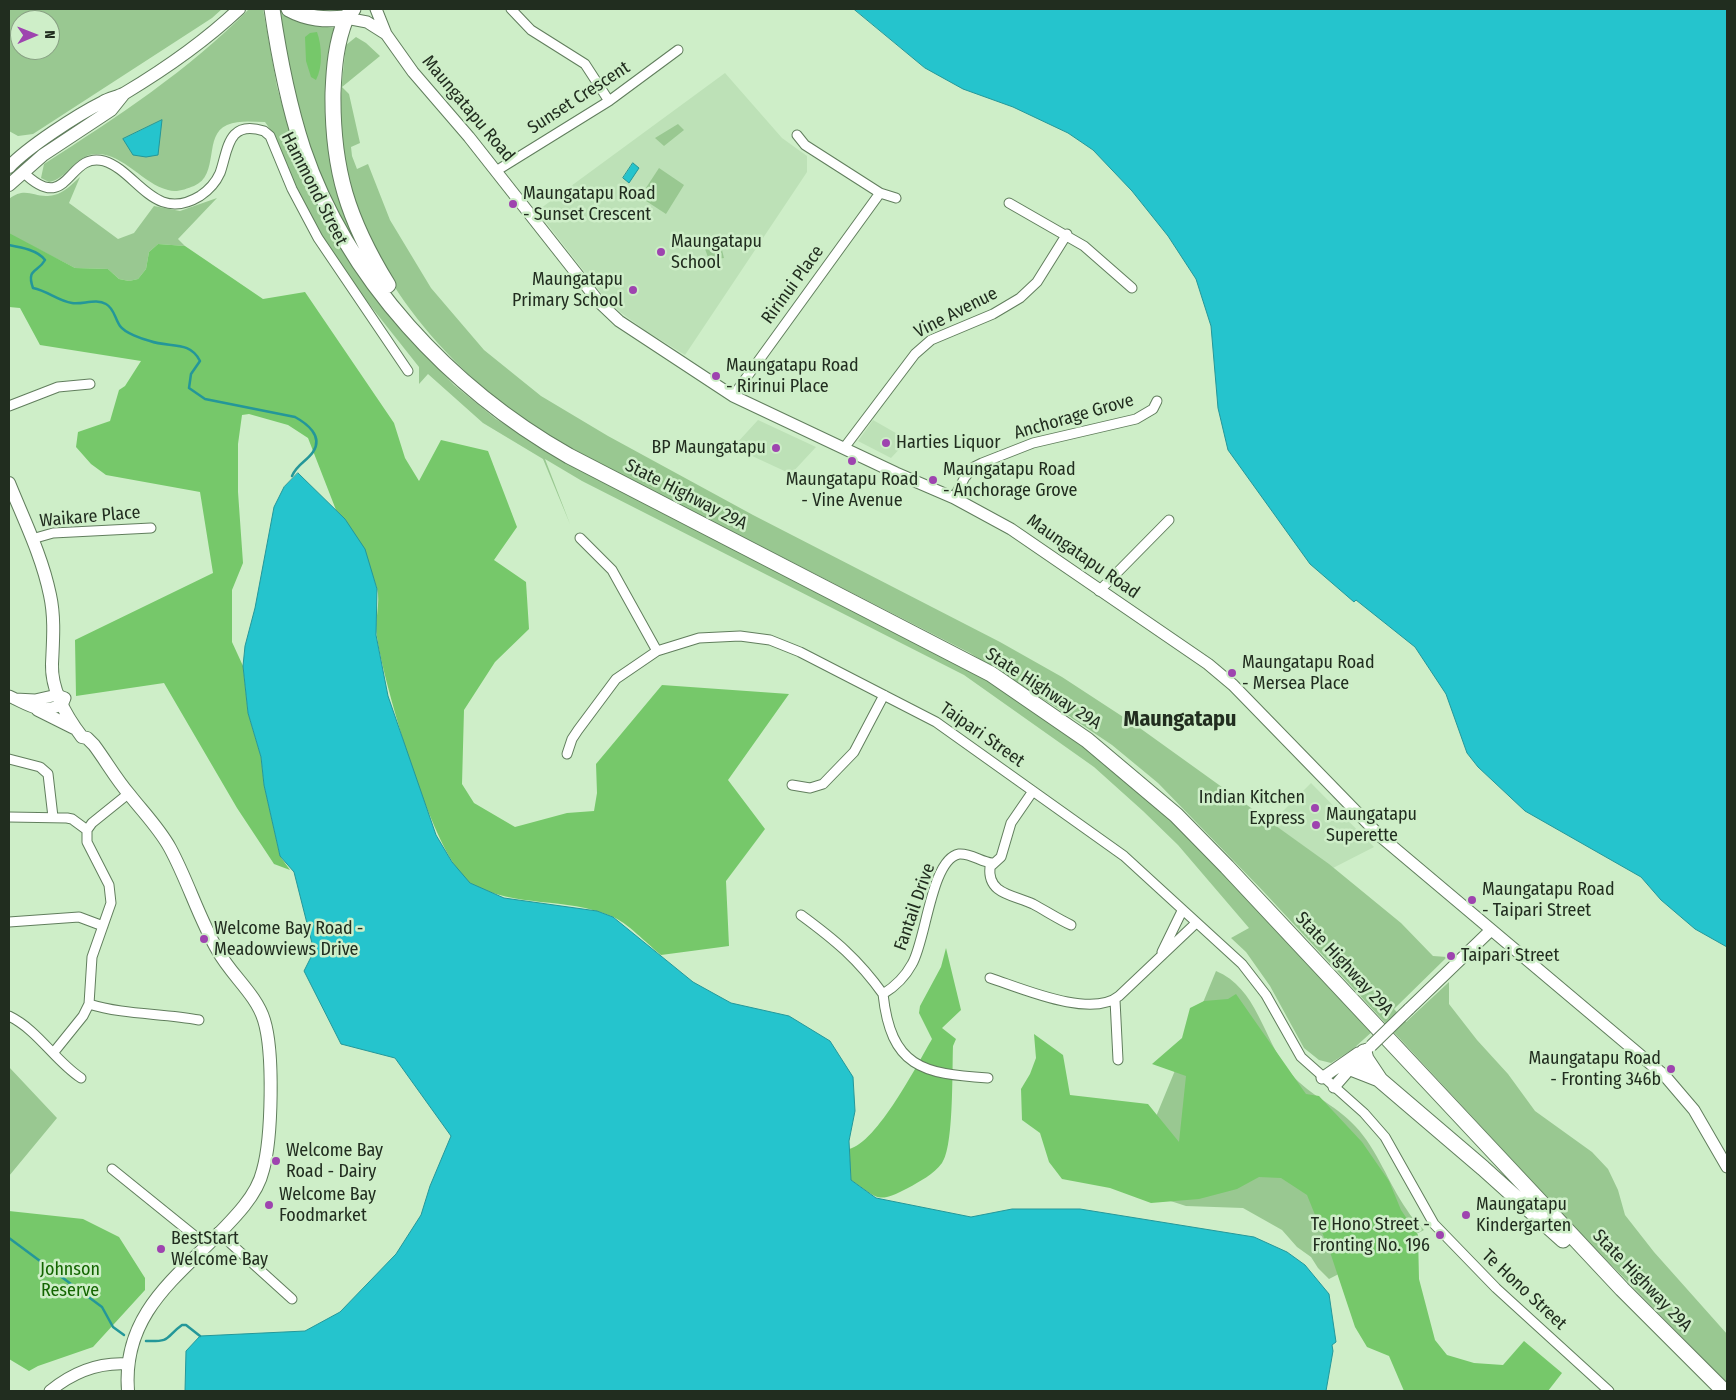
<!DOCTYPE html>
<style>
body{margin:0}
#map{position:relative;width:1736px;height:1400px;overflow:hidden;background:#ceeec8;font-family:"Fira Sans Condensed",sans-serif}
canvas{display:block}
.frame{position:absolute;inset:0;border:10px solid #212d1f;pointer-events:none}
.north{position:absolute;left:10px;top:10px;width:50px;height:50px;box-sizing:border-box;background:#ceeec8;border:1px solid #89a184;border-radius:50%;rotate:89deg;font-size:14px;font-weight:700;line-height:20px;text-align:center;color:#212d1f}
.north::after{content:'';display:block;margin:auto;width:18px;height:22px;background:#9e44af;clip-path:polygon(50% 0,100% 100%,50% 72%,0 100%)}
</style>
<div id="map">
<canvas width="1736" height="1400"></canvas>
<div class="frame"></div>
<div class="north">N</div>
</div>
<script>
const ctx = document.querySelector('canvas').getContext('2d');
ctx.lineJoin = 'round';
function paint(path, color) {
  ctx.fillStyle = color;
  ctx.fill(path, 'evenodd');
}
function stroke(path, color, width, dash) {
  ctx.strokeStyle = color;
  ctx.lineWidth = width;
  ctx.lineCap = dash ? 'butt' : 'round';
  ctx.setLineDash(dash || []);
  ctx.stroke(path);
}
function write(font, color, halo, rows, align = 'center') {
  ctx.font = font + ' "Fira Sans Condensed",sans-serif';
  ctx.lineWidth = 5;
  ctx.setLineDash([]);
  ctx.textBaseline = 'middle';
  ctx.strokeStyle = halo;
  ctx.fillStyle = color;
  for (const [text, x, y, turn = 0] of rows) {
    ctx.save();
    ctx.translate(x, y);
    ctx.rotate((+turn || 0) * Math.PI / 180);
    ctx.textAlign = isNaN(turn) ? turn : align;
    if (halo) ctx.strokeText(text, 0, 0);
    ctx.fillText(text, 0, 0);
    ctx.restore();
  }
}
paint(new Path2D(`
 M725,73L782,138L807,156V172L685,355L646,331L620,312L601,293L537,211Z
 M758,420L816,447L791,474L737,449L736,444Z
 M873,420L908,440L891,458L858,441Z
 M1311,783L1374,847L1333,868L1271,823Z`), '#bde1b7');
paint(new Path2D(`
 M9,9H222L212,18L33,134L18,136L9,131ZM20,20H50V50H20Z
 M249,9H263L277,87L296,153L325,215L417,346L454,385L496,419L571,465L995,681L1067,730L1183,829L1374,1030L1353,1049L1331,1063L1319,1060L1304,1048L1270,986L1246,952L1231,938L1249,928L1178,845L1143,811L1094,767L964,675L582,481L545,459L570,524L543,459L483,423L428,374L419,384V367L342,270L296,191L272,132L265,122C252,122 239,120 227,125C203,135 220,175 194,186C186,189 176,193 168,190C143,184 124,154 97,154C75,154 68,179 49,182L41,178L44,164C117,117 188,71 249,9Z
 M281,11L312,25L335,28L329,130L378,274C366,259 353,244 343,228C324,197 274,44 281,11Z
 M356,37L366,43L380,56L342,87L349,94L360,143L351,147L352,156L357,169L368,164L390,220L431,288L484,350L541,396L608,436L753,515L1000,642L1062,677L1137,726L1329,864L1401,923L1433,956L1447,957L1394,1009L1406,1022L1449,982V1004L1477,1040L1508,1074L1535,1111L1592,1152L1608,1169L1618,1190L1625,1215L1654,1252L1727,1334V1383L1580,1233L1263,891L1158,783L1112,745L1054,706L970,653L602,465C579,452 555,440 533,425C443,365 361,268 343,158C337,121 342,81 346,45Z
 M678,124L684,130L664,146L655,138Z
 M659,168L684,185L666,214L640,197Z
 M80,177L69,203L118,239L134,233L154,206L180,211L217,198L178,239L185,246L158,244L149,252L146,269L138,279L129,281L119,279L108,269L75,268L9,234V199C27,185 35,200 54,195C64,193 72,184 80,177Z
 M721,246L724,258L709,260L705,249Z
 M1216,971C1257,988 1263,1038 1288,1070C1306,1094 1335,1104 1355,1126C1378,1150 1388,1183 1407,1210C1411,1217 1418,1224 1424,1230L1329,1279L1318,1268L1311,1257L1297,1247L1282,1230L1243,1208L1186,1206L1127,1187Z
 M9,1067L57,1118L9,1176Z`), '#99c891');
paint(new Path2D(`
 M317,32C322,46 323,67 316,80L311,77L306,61L305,37L310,33Z
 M9,233L75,268L108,269L119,279L129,281L138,279L146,269L149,252L158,244L185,246L263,299L305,292L394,423L405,458L419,481L441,440L488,451L517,527L494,560L526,582L529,629L495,662L464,710L462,784L474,803L515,827L567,813L594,811L597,793L596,764L662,685L789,694L728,780L765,829L726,881L729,946L661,955C647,944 627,922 611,916C566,897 515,908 472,884C435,864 383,681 377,637C374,621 381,603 377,588C370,565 355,541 345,519L336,510L308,438L288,425L249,414L242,415L238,444V492L243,563L232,590V642L243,666L248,713L261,757L264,785L280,856L290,870L274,864L237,808L164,683L76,696L75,640L213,573L200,492L106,475L91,464L76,447L78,432L110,421L119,390L125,386L141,361L40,345L20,308L9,307Z
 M946,948L961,1010L942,1028L956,1039L953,1046C952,1070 954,1147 942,1163C934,1174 919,1182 908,1188C877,1204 879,1199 851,1180L849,1149C877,1143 918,1063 932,1039L919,1013L920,1006L941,967Z
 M1236,994L1301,1087L1306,1094L1319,1096L1362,1142L1389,1181L1401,1210L1418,1235L1419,1279L1435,1340L1447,1355L1474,1363L1503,1365L1524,1341L1562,1373L1548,1391H1404L1389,1356L1367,1347L1355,1327L1330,1252L1307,1195L1281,1178L1259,1177L1237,1189L1199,1199L1151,1203L1110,1188L1062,1179L1049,1162L1040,1133L1022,1120L1021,1089L1030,1074L1036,1058L1034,1034L1063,1055L1070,1095L1148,1104L1179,1142L1186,1076L1152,1064L1182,1038L1190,1008L1204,1001L1228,999Z
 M9,1211L83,1219L119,1237L145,1278V1290L93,1347L38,1366L29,1371L9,1359Z`), '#76c86a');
const water = new Path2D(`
 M854,9H1727V947L1695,929L1661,900L1641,877L1525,811L1478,767L1467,753L1446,694L1415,647L1356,600L1354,602L1310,564L1228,450L1218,408L1211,326L1196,279L1168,236L1132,191L1093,150L1068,133L1013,107L963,89L925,68Z
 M162,120L158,155L146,157L133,155L123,139Z
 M633,163L639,168L629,183L623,178Z
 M298,473L345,519L365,549L377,589L376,635L388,696L436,835L452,862L470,883L504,898L597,911L613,917L693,982L731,1003L789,1016L830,1041L853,1077L855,1111L849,1141L851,1180L876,1198L971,1217L1012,1209H1080L1254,1237L1287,1252L1305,1265L1329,1294L1336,1342L1332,1345L1333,1351L1326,1391H185L186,1351L200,1336L305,1331L340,1312L396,1254L421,1215L430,1186L451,1136L395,1058L341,1044L304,971L314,951L294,872L280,856L264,785L261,757L248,713L243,666L245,646L255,608L274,507L284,487Z`);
paint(water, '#25c4cd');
stroke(water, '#249799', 1);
stroke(new Path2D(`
 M9,245C20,247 38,250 45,260C38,273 26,268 33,288C48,291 58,301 72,303C82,305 96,298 106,304C114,308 115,319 120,326C125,333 142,339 150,341C169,348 190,340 200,361L191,374L189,388L205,399L295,417C306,423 324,436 313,452C306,462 297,464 292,476
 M9,1238L102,1307L113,1327L124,1335
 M146,1341C173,1342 165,1337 182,1325H186L200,1336`), '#249799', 2.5);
const minor = new Path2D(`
 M511,9L531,30L585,64L609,101
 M797,135L805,145L880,193L896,198
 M496,171L609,101L678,50
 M23,172C69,217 67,151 104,161C137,171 154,224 200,196C209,190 216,182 220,173C228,151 227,119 264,131L270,136L292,189L318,238L408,371
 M1009,203L1084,246L1132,288
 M733,396L880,193
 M9,406L58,387L90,384
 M844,448L915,354L931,340L993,314L1020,298L1037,282L1067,234
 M954,498L965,477L974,467L982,463L1033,443L1136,419L1153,409L1157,401
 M580,538L612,570L657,651
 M32,539L53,533L151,528
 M1099,591L1169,520
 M567,754L572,739L578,730L616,679L657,651L699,638L740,636L770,640L800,652L936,722L1124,856L1242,964L1266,995L1301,1057L1364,1113L1385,1137L1434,1224L1496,1288L1609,1391
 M9,759L40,767L48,774L53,817
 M792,785L810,788L823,784L854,752L884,695
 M1033,791L1011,823L1001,857L990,867C987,895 1015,895 1033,904C1046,911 1058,919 1071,925
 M9,817L67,818L72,819L87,830
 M801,915C835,940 858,959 883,994
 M9,922L79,917L103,926
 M1162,952L1182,911
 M990,978C1021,988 1091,1019 1119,996L1195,924
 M1115,1000L1118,1060
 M89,1004C124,1015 163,1013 199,1020
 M9,1016C38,1030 55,1061 81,1078
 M54,1052L83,1016L89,1004L92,957L111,903L109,885L87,842V830L92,823L128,794
 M988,1078C922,1074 891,1067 883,994C896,986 905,977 912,964C926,941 931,859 959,854C971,853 981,862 992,863
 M112,1169L206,1245
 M218,1232L292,1299`);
const tertiary = new Path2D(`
 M376,9L386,34L413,72L469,137L599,302L619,321L733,396L896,473L954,498L1011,529L1208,664L1233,685L1380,836L1665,1076L1694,1110L1727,1167
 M346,18L367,22L386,34
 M9,696C31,706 37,714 62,705L65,698L57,695L35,700L15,699
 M1409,1009L1491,930
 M1322,1078L1358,1053
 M1334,1087L1367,1049
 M50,1391C72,1373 99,1362 128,1364`);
const secondary = new Path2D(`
 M9,167C28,147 77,115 103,102C110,98 118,97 125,93C165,69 205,41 239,9
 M9,185L43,155L111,110L123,95
 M9,483C24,520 42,556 50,595C55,618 53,641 52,664C51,691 66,716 82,737L87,738L94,745C106,761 116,779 129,794C143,812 159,828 170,848C188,881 199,919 218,951C231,975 256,994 264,1020C274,1052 272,1138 263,1170C260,1183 252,1196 244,1206C195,1267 121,1302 128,1391
 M38,710L74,728`);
const trunk = new Path2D(`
 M272,9C279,57 288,103 303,149C347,279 451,389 569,456L991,674L1087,740L1176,815L1227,867L1622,1289L1724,1391
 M289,9C307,19 325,20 346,18L353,9
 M346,18C336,43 334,67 333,93C332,170 348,220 388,285
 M1364,1052L1366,1059L1380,1080L1483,1168L1563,1240
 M1351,1068L1379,1079`);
stroke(minor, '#617e5d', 11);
stroke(tertiary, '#617e5d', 13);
stroke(secondary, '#617e5d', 14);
stroke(trunk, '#617e5d', 17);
stroke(minor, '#fff', 9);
stroke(tertiary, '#fff', 11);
stroke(secondary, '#fff', 12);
stroke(trunk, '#fff', 15);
const tertiaryBridge = new Path2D(`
 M1371,1046L1409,1009`);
stroke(tertiaryBridge, '#617e5d', 13, []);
stroke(tertiaryBridge, '#fff', 11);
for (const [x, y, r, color] of [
 [513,204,5,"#9e44af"],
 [661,252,5,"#9e44af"],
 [633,290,5,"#9e44af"],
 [716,376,5,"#9e44af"],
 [886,443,5,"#9e44af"],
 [776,448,5,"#9e44af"],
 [852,461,5,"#9e44af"],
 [933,480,5,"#9e44af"],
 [1232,673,5,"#9e44af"],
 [1315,808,5,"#9e44af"],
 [1316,825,5,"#9e44af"],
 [1472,900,5,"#9e44af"],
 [204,939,5,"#9e44af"],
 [1451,956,5,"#9e44af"],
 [1671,1069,5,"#9e44af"],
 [276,1161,5,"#9e44af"],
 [269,1205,5,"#9e44af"],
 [1466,1215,5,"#9e44af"],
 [1440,1235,5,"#9e44af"],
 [161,1249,5,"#9e44af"]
]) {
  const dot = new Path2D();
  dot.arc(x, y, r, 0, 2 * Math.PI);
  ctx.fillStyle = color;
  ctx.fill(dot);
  stroke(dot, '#ceeec8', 2);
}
write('18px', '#212d1f', '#ceeec8', [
 ["Sunset Crescent",579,98,-33],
 ["Maungatapu Road",468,109,50],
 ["Hammond Street",314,189,63],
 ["Ririnui Place",793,285,-54],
 ["Vine Avenue",956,313,-27],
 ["Anchorage Grove",1074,417,-16],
 ["State Highway 29A",686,495,27],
 ["Waikare Place",90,517,-5],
 ["Maungatapu Road",1083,557,35],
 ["State Highway 29A",1043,689,33],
 ["Taipari Street",982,735,35],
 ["Fantail Drive",915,907,-71],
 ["State Highway 29A",1344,964,47],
 ["State Highway 29A",1642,1281,46],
 ["Te Hono Street",1524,1290,43]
]);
write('18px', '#212d1f', '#ceeec8', [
 ["Maungatapu Road",523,194],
 ["- Sunset Crescent",523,215],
 ["Maungatapu",671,242],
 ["School",671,263],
 ["Maungatapu",623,280,"right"],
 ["Primary School",623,301,"right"],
 ["Maungatapu Road",726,366],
 ["- Ririnui Place",726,387],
 ["Harties Liquor",896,443],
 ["BP Maungatapu",766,448,"right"],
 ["Maungatapu Road",943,470],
 ["- Anchorage Grove",943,491],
 ["Maungatapu Road",852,480,"center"],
 ["- Vine Avenue",852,501,"center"],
 ["Maungatapu Road",1242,663],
 ["- Mersea Place",1242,684],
 ["Indian Kitchen",1305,798,"right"],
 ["Express",1305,819,"right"],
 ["Maungatapu",1326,815],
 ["Superette",1326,836],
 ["Maungatapu Road",1482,890],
 ["- Taipari Street",1482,911],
 ["Welcome Bay Road -",214,929],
 ["Meadowviews Drive",214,950],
 ["Taipari Street",1461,956],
 ["Maungatapu Road",1661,1059,"right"],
 ["- Fronting 346b",1661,1080,"right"],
 ["Welcome Bay",286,1151],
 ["Road - Dairy",286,1172],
 ["Welcome Bay",279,1195],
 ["Foodmarket",279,1216],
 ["Maungatapu",1476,1205],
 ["Kindergarten",1476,1226],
 ["Te Hono Street -",1430,1225,"right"],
 ["Fronting No. 196",1430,1246,"right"],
 ["BestStart",171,1239],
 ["Welcome Bay",171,1260]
], 'left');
write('18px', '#136501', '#ceeec8', [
 ["Johnson",70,1270],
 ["Reserve",70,1291]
]);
write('bold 22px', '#212d1f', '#ceeec8', [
 ["Maungatapu",1180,720]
]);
</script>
